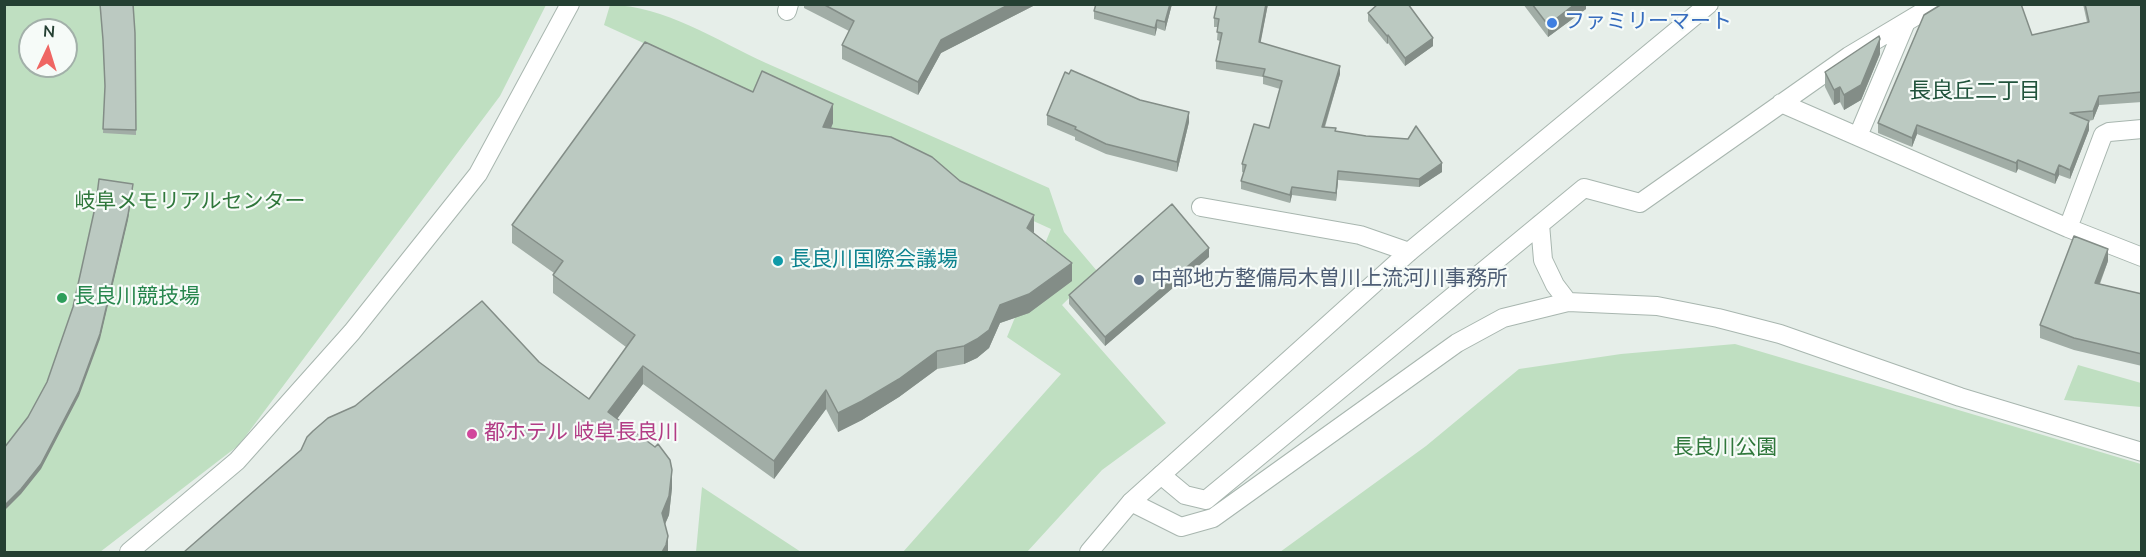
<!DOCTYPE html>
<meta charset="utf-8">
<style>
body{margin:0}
#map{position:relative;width:2146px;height:557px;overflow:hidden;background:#e6eee9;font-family:"Nunito Sans",sans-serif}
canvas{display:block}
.frame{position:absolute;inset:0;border:6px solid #254033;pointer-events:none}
.north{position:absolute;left:18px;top:18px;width:60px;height:60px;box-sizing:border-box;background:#f6fbf8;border:2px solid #a2b0a9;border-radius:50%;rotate:4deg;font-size:16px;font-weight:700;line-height:24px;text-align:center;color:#254033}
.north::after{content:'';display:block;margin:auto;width:21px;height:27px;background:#ef6663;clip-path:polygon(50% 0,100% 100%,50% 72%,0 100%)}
</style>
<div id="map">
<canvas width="2146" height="557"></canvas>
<div class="frame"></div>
<div class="north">N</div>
</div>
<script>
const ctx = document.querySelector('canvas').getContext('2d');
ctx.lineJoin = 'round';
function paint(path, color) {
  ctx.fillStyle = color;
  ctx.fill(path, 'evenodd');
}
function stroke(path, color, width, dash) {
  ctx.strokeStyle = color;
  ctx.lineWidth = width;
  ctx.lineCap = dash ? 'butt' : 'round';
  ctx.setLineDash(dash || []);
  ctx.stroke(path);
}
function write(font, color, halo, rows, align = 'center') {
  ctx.font = font + ' "Nunito Sans","Noto Sans JP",sans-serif';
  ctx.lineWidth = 4.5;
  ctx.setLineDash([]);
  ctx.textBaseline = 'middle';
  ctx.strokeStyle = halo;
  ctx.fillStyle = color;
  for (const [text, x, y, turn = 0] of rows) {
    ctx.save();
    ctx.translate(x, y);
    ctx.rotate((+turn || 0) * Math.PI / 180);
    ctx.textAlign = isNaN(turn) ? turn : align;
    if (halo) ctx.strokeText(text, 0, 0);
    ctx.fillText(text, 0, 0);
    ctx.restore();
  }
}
paint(new Path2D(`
 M4,5H546L500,96L239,445L100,552H5ZM30,30H66V66H30Z
 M610,5C663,5 718,41 766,63C860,105 955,146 1049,188L1064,232L1097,271L1062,305L1166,423L1102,470L1027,552H903L1061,374L1007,337L1051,229L604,25Z
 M1735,344L2141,464V552H1280L1426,446L1519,369L1621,354Z
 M2078,365L2141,383V407L2064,400Z
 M702,487L801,552H696Z`), '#bfdfc1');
const minor = new Path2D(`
 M787,11L789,4
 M1781,103L2068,228L2142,257
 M1858,136L1906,22
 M1201,207L1360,235L1409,252
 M1540,224L1543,260L1555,285L1568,302
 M2068,228L2103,135L2109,132L2142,129
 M1161,475L1185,495L1206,500L1584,188L1640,203L1849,56L1936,4
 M1131,502L1181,527L1213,518L1457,343L1503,318L1568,302L1657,306L1718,318L1780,334L1960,397L2142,452`);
const tertiary = new Path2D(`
 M129,552L237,461L352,332L478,174L570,4
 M1089,552L1131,502L1409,252L1709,4`);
stroke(minor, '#a8b6af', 20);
stroke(tertiary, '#a8b6af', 20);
stroke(minor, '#fff', 18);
stroke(tertiary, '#fff', 18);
paint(new Path2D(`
 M804,4H1037L941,53L918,95L842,59V45L849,31L804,8Z
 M1096,4H1172L1165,31L1157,28L1155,36L1094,19V11Z
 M1217,4H1268L1260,43L1340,74L1325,127L1442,172L1419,187L1338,180L1336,201L1292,195L1290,203L1241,189V181L1244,173L1242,172V164L1269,128L1280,89L1263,84V77L1216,69V61L1220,41L1217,40L1218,27H1214V18Z
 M1523,4H1586V9L1548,37Z
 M2083,4H2142V102L2099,105L2093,120L2088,121L2089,130L2070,179L2059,175L2055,184L2018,169L2016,173L1917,134L1912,147L1878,133V123L2032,35L2087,22Z
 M1368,13L1433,46L1405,66L1388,43L1387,44L1368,21Z
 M135,33L136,135L103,133L105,88L103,45Z
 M1880,54L1861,100L1844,110L1840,102L1834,105L1825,87V72Z
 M753,92L833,123L831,128L960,181L1034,233L1072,281L1029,313L1000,323L989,348L977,358L964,364L937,369L899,397L862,420L838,432L826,409L774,479L643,384L617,419L672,488L669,515L665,524L668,552L539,362L589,399L626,347L553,293V275L554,273L512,243V225Z
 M1047,115L1189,122L1177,172L1106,154L1075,140V137L1047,125Z
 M1209,257L1105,346L1069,304V295Z
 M2108,261L2100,284L2142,294V366L2074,350L2040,338V325Z`), '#a1ada6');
paint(new Path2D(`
 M1010,4H1037L941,53L918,95V82L941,40Z
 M1170,4H1172L1165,31V22Z
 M1266,4H1268L1259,51V42Z
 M1575,4H1586V9L1548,37V25Z
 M1157,20V28L1155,36V28Z
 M1388,35V43L1387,44V36Z
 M1433,38V46L1405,66V58Z
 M1880,39V54L1861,100L1844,110V95Z
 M1340,66V74L1322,135V127Z
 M1840,87V102L1834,105V90Z
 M2099,96V105L2093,120V111Z
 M833,104V123L823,146V127Z
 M1189,112V122L1177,172V162Z
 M2089,121V130L2070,179V170Z
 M1917,125V134L1912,147V138Z
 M2018,160V169L2016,173V163Z
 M1442,163V172L1419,187V179Z
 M2059,165V175L2055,184V175Z
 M1338,171V180L1336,201V193Z
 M133,184L128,220L100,339L79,396L41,469L21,494L4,511V506Z
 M1292,187V195L1290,203V195Z
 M1034,215V233L1027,228Z
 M1209,248V257L1105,346V337Z
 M2108,249V261L2095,295V283Z
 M1072,263V281L1029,313L1000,323L989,348L977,358L964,364V346L1000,305Z
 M937,351V369L899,397L862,420L838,432V413Z
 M643,366V384L608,431V412Z
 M826,390V409L774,479V461Z
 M672,470V488L669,515L662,531V513Z
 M668,536V552H662Z`), '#838d87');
const building = new Path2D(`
 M100,4H133L135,33L136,130L103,129L105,86L103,40Z
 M823,4H1010L941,40L918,82L842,45L854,21Z
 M1096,4H1170L1165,22L1157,20L1155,28L1094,11Z
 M1217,4H1266L1259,42L1340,66L1322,127L1336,128L1335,131L1366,136L1408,139L1416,126L1442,163L1419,179L1338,171L1336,193L1292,187L1290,195L1241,181L1246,165L1242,164L1254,124L1269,128L1282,81L1263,76L1265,69L1216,61L1222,33L1217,32L1219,19L1214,18Z
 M1378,4H1408L1433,38L1405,58L1388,35L1387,36L1368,13Z
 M1532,4H1575L1548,25Z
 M1942,4H2021L2032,35L2089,22L2085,4H2142V92L2099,96L2093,111L2070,113L2089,121L2070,170L2059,165L2055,175L2018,160L2016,163L1917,125L1912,138L1878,123L1924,15Z
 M1879,36L1880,39L1861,85L1844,95L1840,87L1834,90L1825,72Z
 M645,42L753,92L762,71L833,104L823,127L891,137L932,157L960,181L1034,215L1027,228L1072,263L1029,294L1000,305L989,330L977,339L964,346L937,351L899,379L862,401L838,413L826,390L774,461L643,366L608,412L655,447L658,444L670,460L672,470L669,496L662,513L668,536L666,545L662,552H184L301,450L307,437L313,431L328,418L355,406L482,301L539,362L589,399L635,335L553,275L563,261L512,225Z
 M1071,70L1140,100L1189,112L1177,162L1106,144L1075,129L1076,127L1047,115L1065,72L1069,74Z
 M99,179L133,184L128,215L100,334L79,391L41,464L21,489L4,506V448L28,417L47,382L73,307L96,203Z
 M1172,204L1209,248L1105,337L1069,295Z
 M2074,236L2108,249L2095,283L2142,294V354L2074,338L2040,325Z`);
paint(building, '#bbc9c1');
stroke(building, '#838d87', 1.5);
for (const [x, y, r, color] of [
 [1552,23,6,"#3f7fe0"],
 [778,261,6,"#0f9aa8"],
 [1139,280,6,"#5c6f8a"],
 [62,298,6,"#2e9e5b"],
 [472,434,6,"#d1479c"]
]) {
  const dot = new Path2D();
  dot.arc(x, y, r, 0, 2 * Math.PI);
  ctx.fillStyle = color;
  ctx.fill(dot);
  stroke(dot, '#f6fbf8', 2);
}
write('21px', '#366cbe', '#f6fbf8', [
 ["ファミリーマート",1564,23]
], 'left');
write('21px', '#2f773b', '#f6fbf8', [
 ["岐阜メモリアルセンター",190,203],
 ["長良川公園",1725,449]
]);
write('21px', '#0d838f', '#f6fbf8', [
 ["長良川国際会議場",790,261]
], 'left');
write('21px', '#4e5e75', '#f6fbf8', [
 ["中部地方整備局木曽川上流河川事務所",1151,280]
], 'left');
write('21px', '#27864d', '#f6fbf8', [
 ["長良川競技場",74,298]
], 'left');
write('21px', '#b23c85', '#f6fbf8', [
 ["都ホテル 岐阜長良川",484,434]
], 'left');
write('22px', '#20533b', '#f6fbf8', [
 ["長良丘二丁目",1975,93]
]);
</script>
